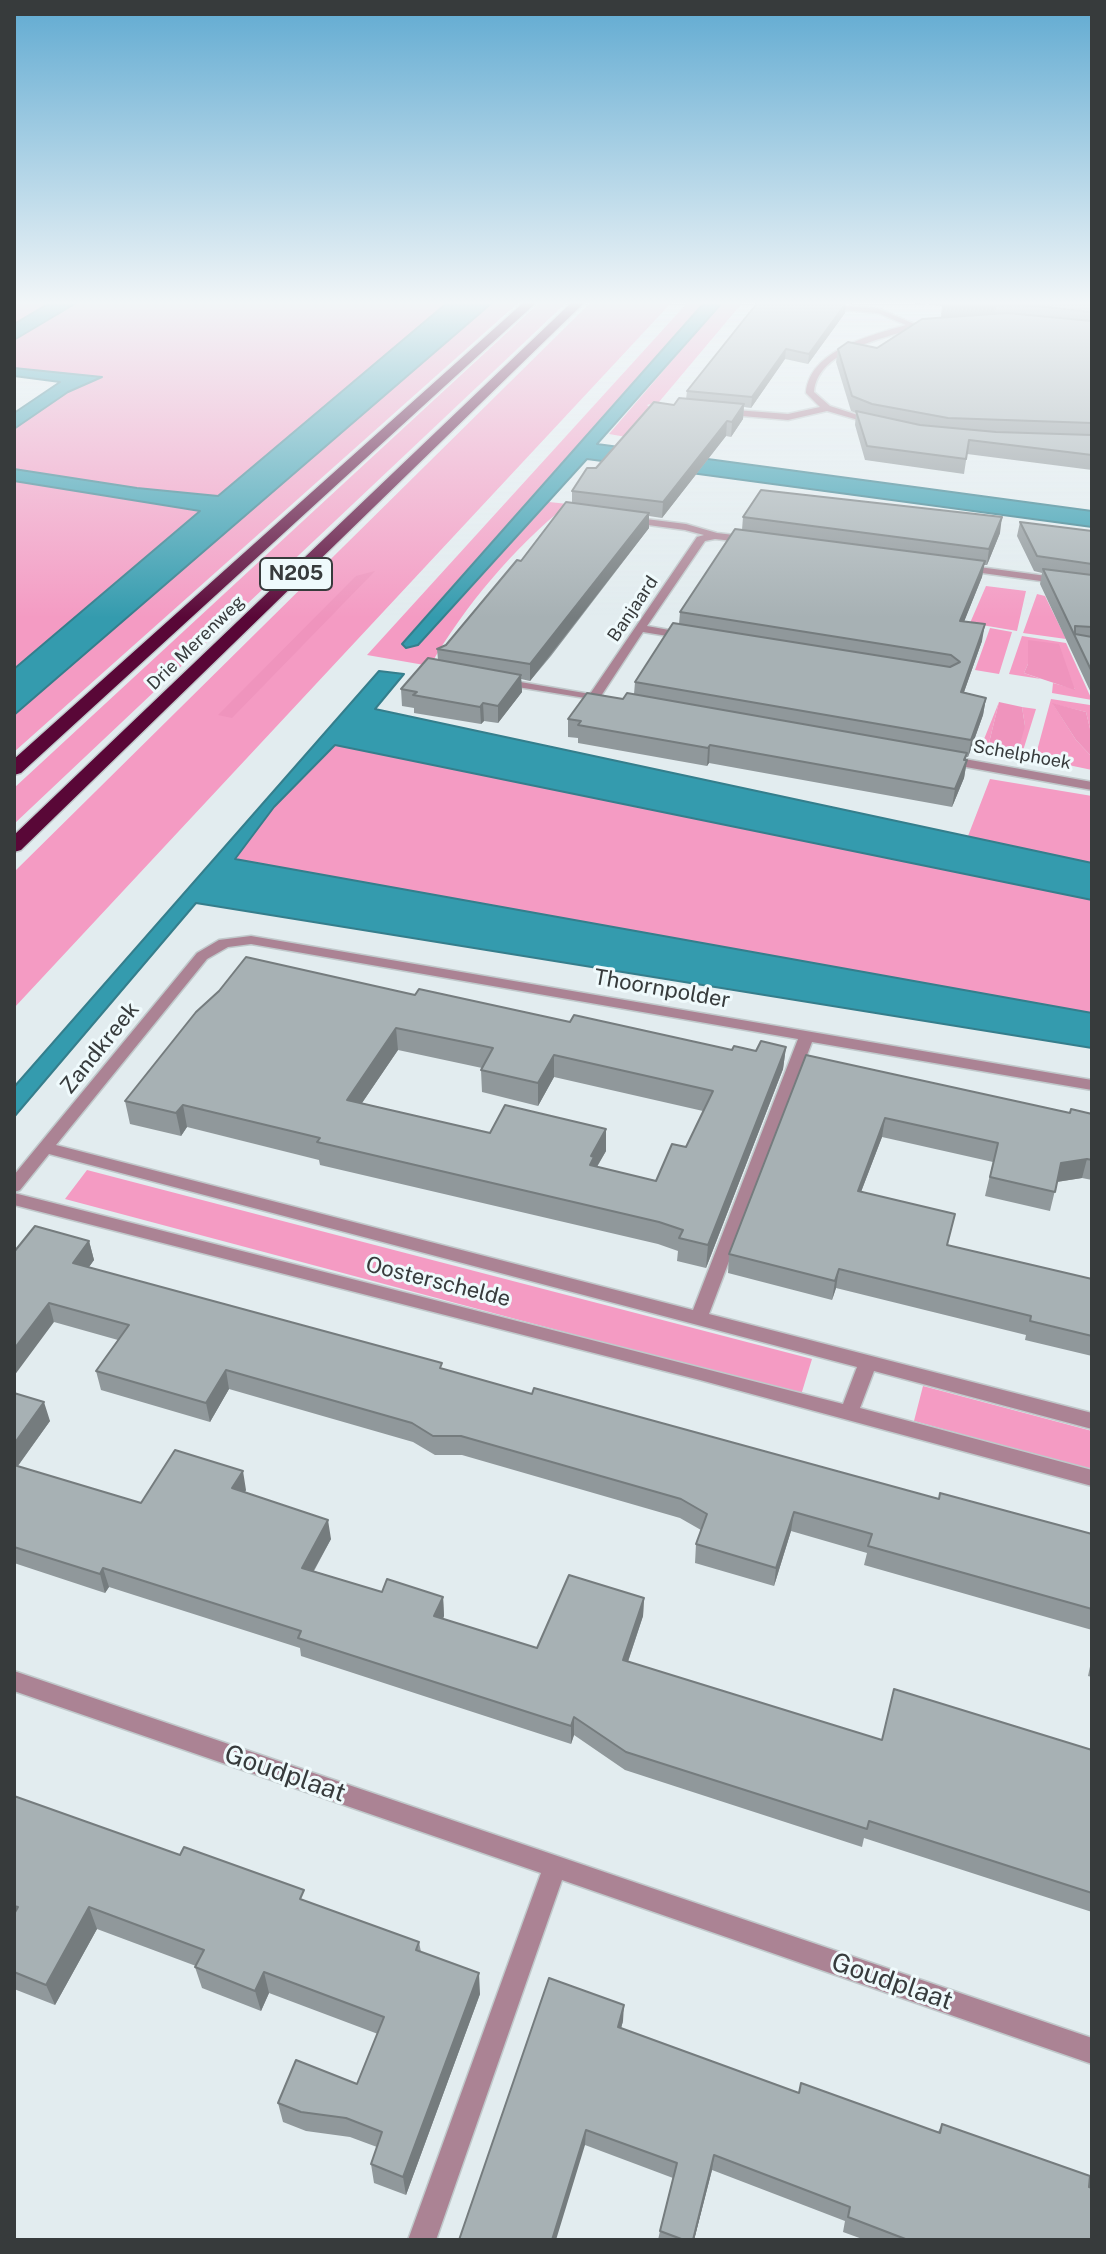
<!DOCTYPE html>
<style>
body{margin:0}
#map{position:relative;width:1106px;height:2254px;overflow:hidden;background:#e2ecef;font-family:"Public Sans",sans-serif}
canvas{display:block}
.frame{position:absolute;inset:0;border:16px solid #373b3c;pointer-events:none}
</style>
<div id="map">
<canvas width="1106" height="2254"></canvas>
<div class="frame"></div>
</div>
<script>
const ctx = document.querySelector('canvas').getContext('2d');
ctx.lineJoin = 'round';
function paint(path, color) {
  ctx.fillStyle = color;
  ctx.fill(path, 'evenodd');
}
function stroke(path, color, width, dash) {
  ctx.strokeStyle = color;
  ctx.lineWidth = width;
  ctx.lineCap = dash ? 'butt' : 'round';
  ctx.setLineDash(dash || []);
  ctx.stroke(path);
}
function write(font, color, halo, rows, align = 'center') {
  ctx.font = font + ' "Public Sans",sans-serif';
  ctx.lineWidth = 6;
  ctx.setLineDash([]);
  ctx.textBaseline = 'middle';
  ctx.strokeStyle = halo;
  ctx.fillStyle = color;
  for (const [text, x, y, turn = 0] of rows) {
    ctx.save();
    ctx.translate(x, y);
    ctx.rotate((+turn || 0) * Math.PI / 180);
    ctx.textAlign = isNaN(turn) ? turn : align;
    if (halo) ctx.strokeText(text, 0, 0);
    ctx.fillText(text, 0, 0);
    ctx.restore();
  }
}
paint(new Path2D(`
 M14,302H519L14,752V413L60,382L14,376Z
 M540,302H567L14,824V788Z
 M591,302H672L14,1008V872Z
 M688,302H743L659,402L647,405L651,408L626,437L609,434L719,306L703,304L402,643L419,645L549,502L568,504C514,548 465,605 430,666L367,655Z
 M986,586L1026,591L1017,631L970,623Z
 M1037,594L1045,596L1066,639L1023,633Z
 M990,628L1012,632L999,674L975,670Z
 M1022,636L1066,643L1092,700L1052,693L1053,683L1075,689L1028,640V664L1024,673L1041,679L1009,674Z
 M1051,699L1090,705L1092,737L1086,712L1053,704L1076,740L1092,757V770L1035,758Z
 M999,702L988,747L1025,726L1022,707L1036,709L1021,757L980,749Z
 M335,745L1092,900V1013L234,859L274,807Z
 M990,779L1092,796V863L968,836Z
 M87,1170L812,1359L801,1395L65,1199Z
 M923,1386L1092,1431V1470L914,1421Z`), '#f49bc3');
paint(new Path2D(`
 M375,571L232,718L218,715L356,576Z
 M1028,640L1059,644L1075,690L1024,673L1028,664Z
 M999,702L1022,707L1025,726L1018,751L988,747Z
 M1052,703L1086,712L1092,737V757L1076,740Z`), '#ef94bd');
const water = new Path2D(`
 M51,302H78L14,340V324Z
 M448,302H493L14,715V669L200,511L14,481V469L137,488L218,496Z
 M712,303L720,305L597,444L1092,511V527L587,459L418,645L406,648L402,644L703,304Z
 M14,368L102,377L68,392L14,429V413L60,382L14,376Z
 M379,671L404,674L375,709L1092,863V900L335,745L274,807L235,859L1092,1013V1048L196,903L14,1117V1087Z`);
paint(water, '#349bae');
stroke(water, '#357e8c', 2);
const street = new Path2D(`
 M826,304L879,309L919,326C888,339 818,348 814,392L830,406L879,422V426L827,411L788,420L719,414L718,412L722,409L788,414L820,407L806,393C809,350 872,335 906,325L878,313L823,308Z
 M630,517L686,524L717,533L751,537L756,540L751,543L715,539L705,541L647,626L686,633L692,636L686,639L643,632L601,696L610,698V702L499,684V680L503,679L590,694L697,537L704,535L685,530L626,522L625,520Z
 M964,565L1092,582V588L960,570L959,568Z
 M948,756L1092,782V790L944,763L942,760Z
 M251,936L1092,1080V1090L812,1042L709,1314L1092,1413V1429L874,1371L860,1408L1092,1470V1486L700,1380L14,1205V1193L843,1404L857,1367L49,1154L20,1190L14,1192V1175L197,953L219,940ZM251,944L798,1039L693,1310L56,1145L207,959L228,947Z
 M14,1671L1092,2038V2064L562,1880L436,2240H408L541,1873L14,1691Z`);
const highway = new Path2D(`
 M524,302H537L21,773L14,775V759Z
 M572,302H585L21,850L14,852V835Z`);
stroke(street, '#c0c9cb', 3);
stroke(highway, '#c0c9cb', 3);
paint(street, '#ab8394');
paint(highway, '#590737');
paint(new Path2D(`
 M758,302H853L851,304H846L845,313L808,364L785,359L751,408L744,407L743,419L731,437L726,436L662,518L649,516V528L551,656L530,681L521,679L522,692L498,723L484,721L481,724L414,713V708L402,706L401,689L438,660L437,649L446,645L572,503V491L596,468L674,405L686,399L687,391Z
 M905,302H1092V470L967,454L964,474L865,460L855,425L856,413L851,411L836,362L838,349L877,348L941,318L942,306Z
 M743,517L1000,533L987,565H984L982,577L964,621L982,641L964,692L986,698L983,715L968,757H966V760H967L964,778L952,807L709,763L707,766L578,743V738L568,737V719L634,694L635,682L679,624L680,612L742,530Z
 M1020,522L1092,531V695L1040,584L1042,573L1034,571L1017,536Z
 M415,995L732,1050L756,1051L786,1047L783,1069L706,1268L677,1261L678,1251L658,1244L320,1165L319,1160L187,1127L181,1136L130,1124L125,1101ZM398,1050L482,1068L481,1070L482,1092L538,1106L554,1077L703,1111L686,1147L656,1181L597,1167L606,1151L490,1133L362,1103Z
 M806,1055L1070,1113L1092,1114V1180L1082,1178L1057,1182L1050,1211L985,1196L993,1162L882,1137L861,1192L948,1245L1092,1279V1356L1025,1340L1026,1335L836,1288L832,1300L728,1273L729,1254Z
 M89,1241L94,1260L89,1267L532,1394L939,1499L1092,1534V1630L864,1565L867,1553L791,1531L774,1586L695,1563L696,1544L701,1530L680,1518L462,1455H435L413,1442L229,1389L210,1422L101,1390L96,1371L118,1340L54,1322L14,1252Z
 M14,1393L50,1421L18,1466L141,1503L246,1490L245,1492L331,1539L314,1571L382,1592L443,1597L444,1616L443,1619L537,1648L644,1598L643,1616L628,1662L882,1740L1092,1750V1912L864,1838L862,1847L625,1770L574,1735L571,1744L301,1656L300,1648L109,1587L105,1593L14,1563Z
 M1092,1657V1677L1088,1676Z
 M14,1796L419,1942L421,1952L480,1994L406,2195L374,2183L371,2164L377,2147L350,2137L306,2131L283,2122L278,2103L357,2084L378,2034L269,1993L261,2011L202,1988L195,1967L196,1966L97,1929L55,2005L14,1989Z
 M623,2021L621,2028L799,2093L938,2132L942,2124L1089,2187L1092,2240H865L843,2232L845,2221L712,2170L694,2240H658L660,2231L673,2178L585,2145L459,2240Z`), '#90989b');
paint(new Path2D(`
 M997,302L995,315L941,319L942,306Z
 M846,303L845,313L808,364L809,354Z
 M786,349L785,359L751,408L752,397Z
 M744,404L743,419L731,437L732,422Z
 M727,421L726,436L662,518L663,502Z
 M649,513V528L530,681V664Z
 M1002,517L1000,533L987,565L989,549Z
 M985,561L982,577L958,637L960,621Z
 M985,624L982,641L958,709L961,692Z
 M521,675L522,692L498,723V706Z
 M986,698L983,715L968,757L971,740Z
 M483,703L484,721L481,724L480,707Z
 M710,745L709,763L707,766L708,748Z
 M967,753L964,768L967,760L964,778L952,807L955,789Z
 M396,1028L398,1050L349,1122L347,1100Z
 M786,1047L783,1069L706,1268L708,1245Z
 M554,1055V1077L538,1106V1083Z
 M183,1105L187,1127L181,1136L176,1113Z
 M885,1118L882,1137L854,1210L858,1191Z
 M606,1129V1151L593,1173L589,1187L591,1156Z
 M1087,1159L1082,1178L1056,1182L1061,1163Z
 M89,1241L94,1260L78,1282L73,1263Z
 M839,1269L836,1288L832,1300L835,1281Z
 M49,1303L54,1322L14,1376V1349Z
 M226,1370L229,1389L210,1422L206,1403Z
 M44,1402L50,1421L14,1471V1444Z
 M243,1471L246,1490L236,1507L232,1488Z
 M794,1512L791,1531L774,1586L776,1568Z
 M328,1520L331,1539L305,1586L302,1568Z
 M103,1568L109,1587L105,1593L100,1574Z
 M443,1597L444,1616L435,1635L434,1616Z
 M644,1598L643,1616L622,1679L623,1660Z
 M574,1717V1735L571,1744V1726Z
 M89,1907L97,1929L55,2005L46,1985Z
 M264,1972L269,1993L261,2011L255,1991Z
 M479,1973L480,1994L406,2195L403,2177Z
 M624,2005L623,2021L617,2043L618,2027Z
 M586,2130L585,2145L556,2240H552Z
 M714,2155L712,2170L694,2240H693Z`), '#757c7e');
const building = new Path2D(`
 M758,302L846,303L809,354L786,349L752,397L687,391Z
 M948,302H997L942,306Z
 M998,302H1092V312Z
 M1007,313L1092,321V423L948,418L872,404L852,396L838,349L848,342L877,348L922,319Z
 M679,398L744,404L732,422L727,421L663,502L572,491L587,468H596L654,402L674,405Z
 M856,411L920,425L996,432L1092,435V455L969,440L966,459L867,446Z
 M761,490L1002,517L989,549L743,517Z
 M566,502L649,513L530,664L437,649L446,645L517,560L521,561Z
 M1020,522L1092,531V564L1037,556Z
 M735,529L985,561L960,621L985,624L961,692L986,698L971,740L635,682L673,623L950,667L960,662L951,655L680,612Z
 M1043,569L1092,575V627L1075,626V634L1092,637V672Z
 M428,658L521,675L498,706L483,703L480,707L413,695L417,692L401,689Z
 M587,693L623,699L627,693L967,753L964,760H967L955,789L710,745L708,748L578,725L581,721L568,719Z
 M246,957L415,995L419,989L570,1022L574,1015L732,1050L734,1046L756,1051L761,1041L786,1047L708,1245L679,1238L683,1230L659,1222L317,1142L320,1138L183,1105L176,1113L125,1101L196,1012L219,991ZM396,1028L493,1048L481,1070L538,1083L554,1055L713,1091L686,1147L672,1144L656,1181L590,1165L594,1157L591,1156L606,1129L505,1105L490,1133L347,1100Z
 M806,1055L1070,1113L1071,1109L1092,1114V1160L1087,1159L1061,1163L1055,1192L990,1177L998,1143L885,1118L858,1191L955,1214L947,1245L1092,1279V1336L1030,1321L1031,1316L839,1269L835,1281L729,1254Z
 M35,1226L89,1241L73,1263L442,1363L440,1368L532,1394L534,1388L939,1499L940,1493L1092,1534V1609L868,1546L872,1534L794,1512L776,1568L696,1544L707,1514L681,1499L461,1436H433L412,1423L226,1370L206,1403L96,1371L129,1325L49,1303L14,1349V1252Z
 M14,1393L44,1402L14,1444Z
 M175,1450L243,1471L232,1488L328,1520L302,1568L382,1592L387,1579L443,1597L434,1616L537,1648L569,1575L644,1598L623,1660L882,1740L894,1689L1092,1750V1893L869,1821L867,1829L626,1752L574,1717L571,1726L298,1638L301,1631L103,1568L100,1574L14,1547V1465L141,1503Z
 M14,1796L180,1855L184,1847L304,1890L300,1899L419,1942L416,1950L479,1973L403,2177L371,2164L382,2132L346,2118L301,2112L278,2103L296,2060L357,2084L384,2017L264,1972L255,1991L195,1967L204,1950L89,1907L46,1985L14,1972V1914L18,1907L14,1906Z
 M549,1978L624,2005L618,2027L799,2093L801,2083L940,2133L942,2124L1090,2176L1089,2187L1092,2188V2240H908L848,2217L850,2207L714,2155L693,2240H684L660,2231L677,2163L586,2130L552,2240H459Z`);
paint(building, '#a7b1b4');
stroke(building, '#757c7e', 2);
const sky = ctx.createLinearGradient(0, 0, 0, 618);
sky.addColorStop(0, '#60aad1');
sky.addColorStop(0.49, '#f2f6f8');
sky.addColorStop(1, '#f2f6f800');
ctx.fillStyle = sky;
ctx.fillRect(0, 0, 1106, 618);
write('18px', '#373b3c', '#effafc', [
 ["Banjaard",633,609,-56],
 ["Drie Merenweg",196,643,-44],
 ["Schelphoek",1022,755,10]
]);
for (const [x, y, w] of [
 [296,574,72]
]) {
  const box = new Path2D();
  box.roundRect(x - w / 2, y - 16, w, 32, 6);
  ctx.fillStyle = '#effafc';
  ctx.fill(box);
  stroke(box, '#373b3c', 2);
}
write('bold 20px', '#373b3c', null, [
 ["N205",296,574]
]);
write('22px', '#373b3c', '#effafc', [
 ["Thoornpolder",662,989,10],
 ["Zandkreek",100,1048,-51],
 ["Oosterschelde",438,1282,14]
]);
write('26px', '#373b3c', '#effafc', [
 ["Goudplaat",285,1774,19],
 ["Goudplaat",892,1982,19]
]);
</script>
